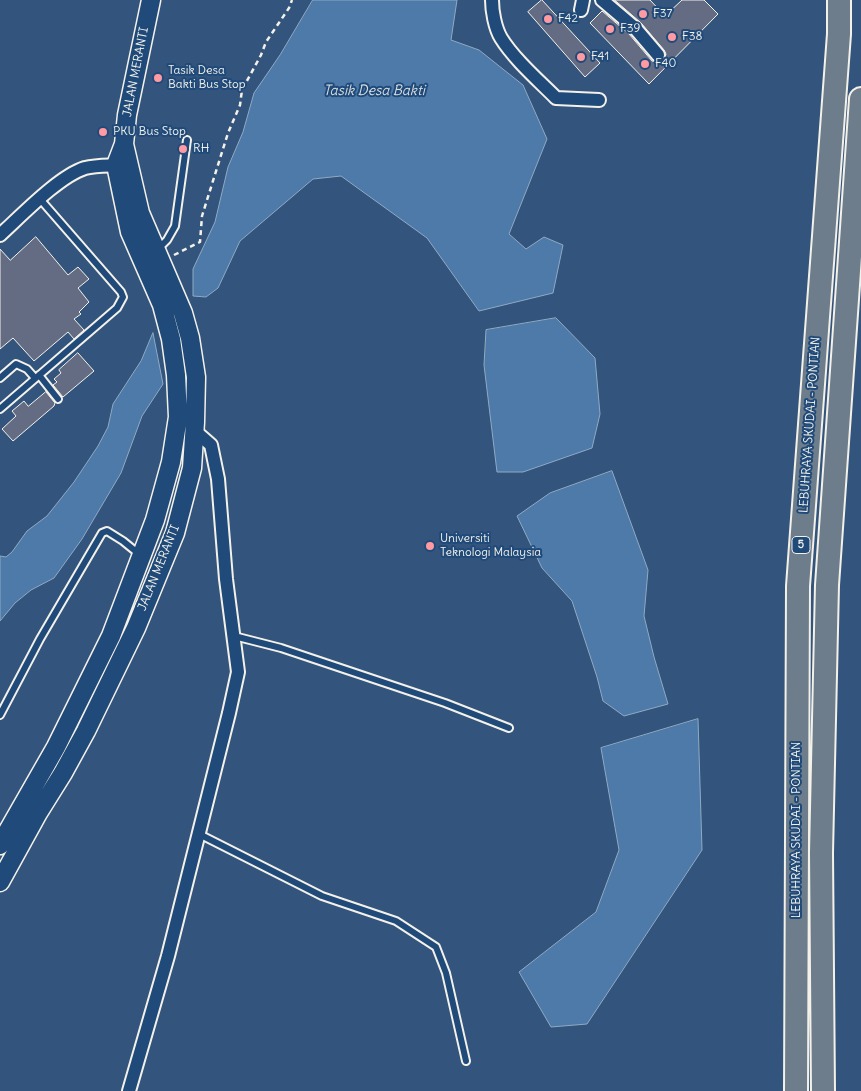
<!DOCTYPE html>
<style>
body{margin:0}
canvas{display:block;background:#1f4a7a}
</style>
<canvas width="861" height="1091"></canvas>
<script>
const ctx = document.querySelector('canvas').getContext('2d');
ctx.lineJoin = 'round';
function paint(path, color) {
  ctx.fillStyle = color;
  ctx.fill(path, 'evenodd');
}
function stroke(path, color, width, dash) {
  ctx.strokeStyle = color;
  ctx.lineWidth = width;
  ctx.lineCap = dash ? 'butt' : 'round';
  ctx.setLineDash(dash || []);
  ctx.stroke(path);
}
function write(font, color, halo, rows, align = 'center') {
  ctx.font = font + ' Delius,sans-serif';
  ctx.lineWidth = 4;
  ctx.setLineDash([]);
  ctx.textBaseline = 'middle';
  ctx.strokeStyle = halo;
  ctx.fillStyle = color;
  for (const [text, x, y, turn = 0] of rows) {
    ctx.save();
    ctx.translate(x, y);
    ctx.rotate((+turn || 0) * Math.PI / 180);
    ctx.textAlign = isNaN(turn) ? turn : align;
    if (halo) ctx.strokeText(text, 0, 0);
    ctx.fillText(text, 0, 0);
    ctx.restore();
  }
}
paint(new Path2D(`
 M0,0H861V1091H0Z`), '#33547d');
const water = new Path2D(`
 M313,0H457L451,40L479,50L523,85L547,139L509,234L526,249L544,237L563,245L553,293L479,311L427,238L341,176L313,179L240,241L218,288L206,297L193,296V269L215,222L228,167L243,132L254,93L280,55Z
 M556,318L595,358L600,414L592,448L523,472H497L484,365L486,330Z
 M153,333L163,384L142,416L121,473L82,539L54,578L31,590L15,603L0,621V556L6,557L12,552L27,531L47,516L74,482L98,446L108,427L113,404L141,361Z
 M612,471L648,570L644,616L654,657L668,704L624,716L603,701L597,677L572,601L542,568L517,516L550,493Z
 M698,719L702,850L587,1024L551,1027L519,972L596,912L619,850L601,748Z`);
paint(water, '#4d7aa9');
stroke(water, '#90aac2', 1);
const building = new Path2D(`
 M542,0L600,63L585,77L528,12Z
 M615,0H650L665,16L682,0H704L718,14L649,84L590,23L602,11L629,34L652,61L659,63L664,61L666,54L664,50L641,23Z
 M36,237L68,275L78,267L89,279L78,288L89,302L79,312L81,314L74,319L84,330L74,339L68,332L34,361L13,338L0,349V249L10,260Z
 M78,353L94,371L63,397L53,385L57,382L54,379L61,373L59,370Z
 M46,392L55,403L54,406L13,441L2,429L16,416L12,411L24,401L28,406Z`);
paint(building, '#636c83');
stroke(building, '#f4f1e8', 1);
const lane = new Path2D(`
 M158,249L167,240L175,226L187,140
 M39,375L58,399
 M0,378L16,364L27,369L35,378
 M0,409L117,308L123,297L121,292L40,199
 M234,636L281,648L445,703L509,728
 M0,715L40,639L102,533L107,531L123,541L139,554
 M199,834L322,896L396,921L436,947L446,973L466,1061`);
const street = new Path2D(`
 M492,0C492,11 495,28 501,38C514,59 538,80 556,98L599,100
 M602,0L635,28L658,55
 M581,10L583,0
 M0,235C21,216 59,176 85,168C97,165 110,166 123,165
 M129,1091L168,956L229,713L238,672L226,579L218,479L211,445L195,431`);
const secondary = new Path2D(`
 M0,845L56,747L111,636L155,520L171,462L178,417L176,375L171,339L162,305L130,232L116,165L124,144L127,115L151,0
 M0,882L38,813L63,773L86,731L136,628L175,533L192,468L195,422L196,377L190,338L183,313L140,213L124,144`);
const highway = new Path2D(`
 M796,1091L798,586L839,34V0
 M823,1091L821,853L827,585L861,99`);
stroke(lane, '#f4f1e8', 10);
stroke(street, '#f4f1e8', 16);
stroke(secondary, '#f4f1e8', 21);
stroke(highway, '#f4f1e8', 26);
stroke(new Path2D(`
 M174,255L200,242L202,216L228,133L240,105L242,90L261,55L266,42L289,8L292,0`), '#f4f1e8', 2.5, [5, 4]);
stroke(lane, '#1f4a7a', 6);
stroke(street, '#1f4a7a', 12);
stroke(secondary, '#1f4a7a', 18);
stroke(highway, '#6d7d8c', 22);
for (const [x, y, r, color] of [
 [643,14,5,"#ff9aa2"],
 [548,19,5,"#ff9aa2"],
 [610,29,5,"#ff9aa2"],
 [672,37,5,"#ff9aa2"],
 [581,57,5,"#ff9aa2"],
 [645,64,5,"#ff9aa2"],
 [158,78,5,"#ff9aa2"],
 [103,132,5,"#ff9aa2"],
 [183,149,5,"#ff9aa2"],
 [430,546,5,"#ff9aa2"]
]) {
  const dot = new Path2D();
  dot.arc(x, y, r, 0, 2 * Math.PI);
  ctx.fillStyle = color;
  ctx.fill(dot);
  stroke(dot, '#1f4a7a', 2);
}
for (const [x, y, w] of [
 [801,545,18]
]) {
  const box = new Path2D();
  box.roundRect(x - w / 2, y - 8.5, w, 17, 4);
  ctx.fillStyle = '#1f4a7a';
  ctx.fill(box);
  stroke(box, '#f4f1e8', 1);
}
write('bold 11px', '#f4f1e8', null, [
 ["5",801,545]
]);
write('12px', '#f4f1e8', '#1f4a7a', [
 ["F37",653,14],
 ["F42",558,19],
 ["F39",620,29],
 ["F38",682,37],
 ["F41",591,57],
 ["F40",655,64],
 ["Tasik Desa",168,71],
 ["Bakti Bus Stop",168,85],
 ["PKU Bus Stop",113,132],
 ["RH",193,149],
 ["Universiti",440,539],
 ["Teknologi Malaysia",440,553]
], 'left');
write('12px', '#f4f1e8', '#1f4a7a', [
 ["JALAN MERANTI",136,72,-79],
 ["LEBUHRAYA SKUDAI - PONTIAN",810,425,-86],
 ["JALAN MERANTI",159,568,-68],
 ["LEBUHRAYA SKUDAI - PONTIAN",797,830,-90]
]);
write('italic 14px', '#dbdfdf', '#1f4a7a', [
 ["Tasik Desa Bakti",374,91]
]);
</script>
